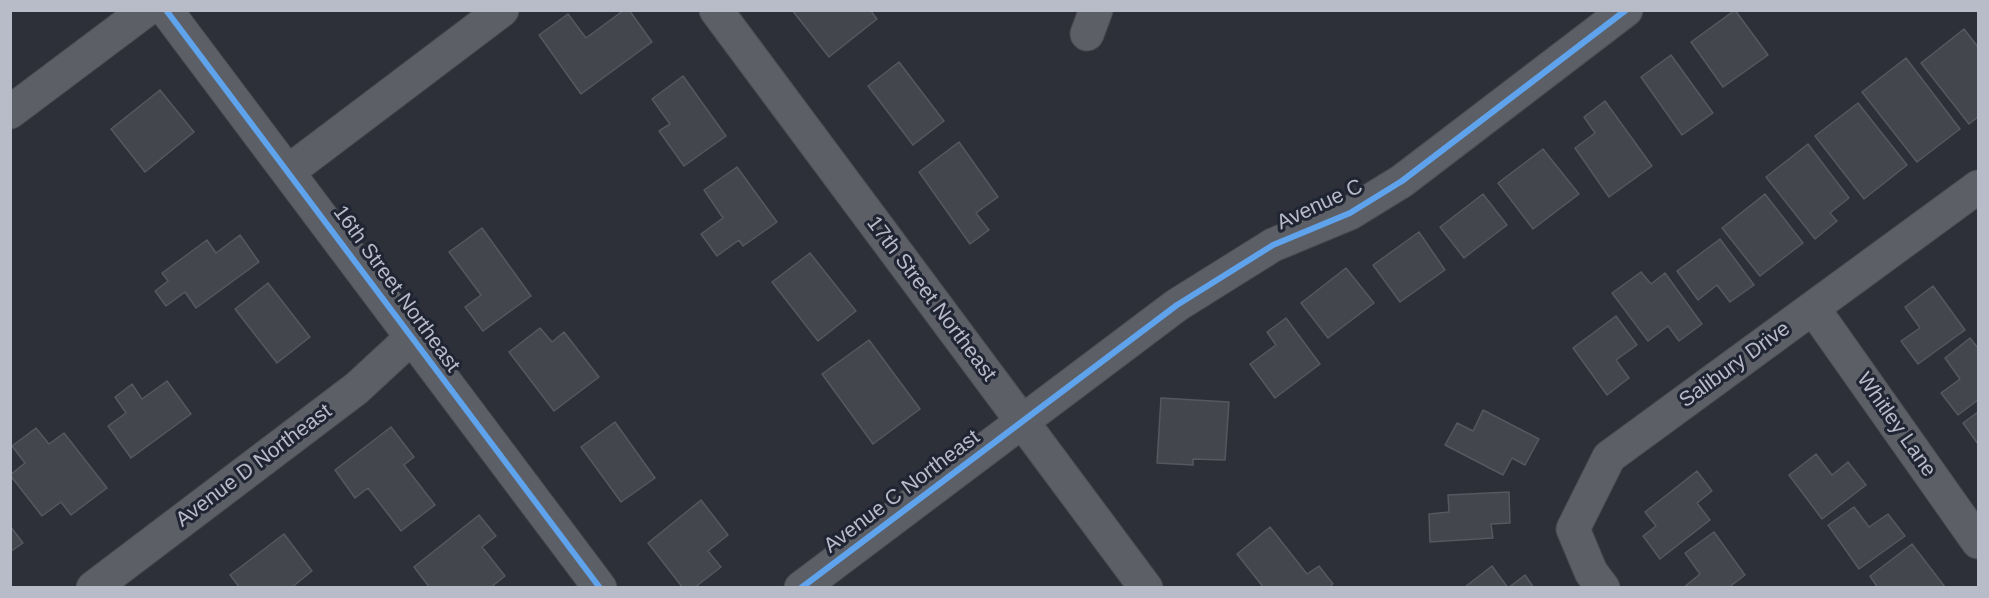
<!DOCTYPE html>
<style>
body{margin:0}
#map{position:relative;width:1989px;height:598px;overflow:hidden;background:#2d3038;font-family:Arial,sans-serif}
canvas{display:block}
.frame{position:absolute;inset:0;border:12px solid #b8bbc8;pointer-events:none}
</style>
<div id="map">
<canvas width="1989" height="598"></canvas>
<div class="frame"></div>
</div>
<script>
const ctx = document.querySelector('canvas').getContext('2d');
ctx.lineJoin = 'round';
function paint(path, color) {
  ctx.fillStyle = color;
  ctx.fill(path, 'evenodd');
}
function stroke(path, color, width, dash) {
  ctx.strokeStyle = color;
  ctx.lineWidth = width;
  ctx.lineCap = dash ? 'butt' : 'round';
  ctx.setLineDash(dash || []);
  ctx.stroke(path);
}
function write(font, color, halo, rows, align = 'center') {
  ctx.font = font + ' Arial,sans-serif';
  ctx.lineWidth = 6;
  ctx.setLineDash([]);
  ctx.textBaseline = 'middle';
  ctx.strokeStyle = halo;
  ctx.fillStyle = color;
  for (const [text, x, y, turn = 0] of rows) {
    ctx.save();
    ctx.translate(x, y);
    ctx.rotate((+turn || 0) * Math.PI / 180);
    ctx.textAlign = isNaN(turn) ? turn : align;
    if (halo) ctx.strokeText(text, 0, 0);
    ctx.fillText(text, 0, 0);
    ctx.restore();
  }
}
const building = new Path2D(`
 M624,10H629L652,42L581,94L539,35L568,14L586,38Z
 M792,10H870L877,19L829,57Z
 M1735,10L1768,55L1723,87L1691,42Z
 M1964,29L1978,47V117L1969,124L1921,63Z
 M1671,55L1713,113L1682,135L1641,77Z
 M1906,58L1960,129L1917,162L1862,92Z
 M899,62L944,121L913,145L868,86Z
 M683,76L726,136L684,166L659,131L670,124L652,99Z
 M160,90L194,132L145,172L111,129Z
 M1605,101L1652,166L1609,197L1575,148L1595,133L1584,117Z
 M1858,103L1907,165L1864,199L1815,136Z
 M959,142L998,197L976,213L989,230L970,244L919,172Z
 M1808,144L1849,198L1830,213L1837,221L1815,239L1766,177Z
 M1543,149L1579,194L1533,229L1498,183Z
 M737,167L777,222L743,246L739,240L717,256L701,234L723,218L704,190Z
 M1483,194L1507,225L1464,258L1440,227Z
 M1765,194L1803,243L1760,276L1722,228Z
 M482,228L531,296L483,331L465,307L481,295L449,252Z
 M1419,232L1445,270L1400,302L1373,265Z
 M240,235L259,262L196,308L185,292L166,306L155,291L168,281L162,273L207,240L216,253Z
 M1720,239L1754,285L1730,302L1717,285L1698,300L1677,271Z
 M810,253L856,311L818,341L772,282Z
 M1346,268L1374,303L1328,338L1301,303Z
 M1641,272L1651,284L1665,273L1702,324L1679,341L1668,326L1648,341L1612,293Z
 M268,283L310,337L277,363L235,309Z
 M1933,286L1965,330L1918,364L1901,341L1920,328L1905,307Z
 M1616,316L1637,345L1616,360L1629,378L1607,395L1573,348Z
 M1286,318L1320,364L1275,398L1250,364L1276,345L1267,332Z
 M540,328L552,342L564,332L599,377L554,411L509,352Z
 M1970,338L1978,348V400L1958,415L1941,393L1960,379L1945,358Z
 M869,340L920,409L873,444L822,374Z
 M167,381L191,414L131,458L108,426L126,413L115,397L132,384L142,399Z
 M1161,398L1229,402L1225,460L1193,459V465L1157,463Z
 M1483,410L1539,439L1525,465L1512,458L1503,475L1445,445L1457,423L1473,431Z
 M1978,412V444L1963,423Z
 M615,422L655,478L621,502L581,447Z
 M391,427L414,457L404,465L435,505L401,531L368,488L355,498L335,470Z
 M36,428L49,444L64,433L107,488L71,515L61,502L42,516L10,475L25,463L12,446Z
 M1816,454L1832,475L1848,462L1866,485L1822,519L1789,475Z
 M1697,471L1712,491L1697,503L1710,520L1660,559L1643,536L1656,526L1645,512Z
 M1509,492L1510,523L1491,524L1493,538L1430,542L1429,514L1449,512L1448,495Z
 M701,500L728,535L708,551L721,567L694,588H683L648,543Z
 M1854,507L1869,527L1888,514L1905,536L1859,569L1828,525Z
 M479,515L496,536L482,547L505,576L490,588H430L414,567Z
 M10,526L23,543L10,552Z
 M1270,527L1307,574L1319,566L1333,584L1328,588H1264L1237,554Z
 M1714,532L1745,575L1728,588H1683L1700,574L1685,553Z
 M284,534L312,571L291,588H240L230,575Z
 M1912,544L1945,587L1878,588L1870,576Z
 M1492,566L1508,588H1466L1465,587Z
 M1525,575L1534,588H1508Z`);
paint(building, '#44464d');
stroke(building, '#555860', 1.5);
const minor = new Path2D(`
 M166,10L600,588
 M716,10L1146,588
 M1087,34L1096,10
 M10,112L146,10
 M289,171L502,10
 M1813,308L1978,542
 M93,588L357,388L411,338
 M801,588L1177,305L1273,245L1350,213L1402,181L1626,10
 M1603,588L1591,572L1573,529L1609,457L1978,187`);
stroke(minor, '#494b51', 35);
stroke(minor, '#5c5f66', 33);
stroke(new Path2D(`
 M166,10L600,588
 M801,588L1177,305L1273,245L1350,213L1402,181L1626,10`), '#60a3ed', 6);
write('21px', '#b8bbc8', '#202533', [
 ["Avenue C",1320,205,-25],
 ["16th Street Northeast",396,289,54],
 ["17th Street Northeast",931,299,53],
 ["Salibury Drive",1735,365,-36],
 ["Whitley Lane",1896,425,55],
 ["Avenue D Northeast",254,466,-37],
 ["Avenue C Northeast",902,492,-37]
]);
</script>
